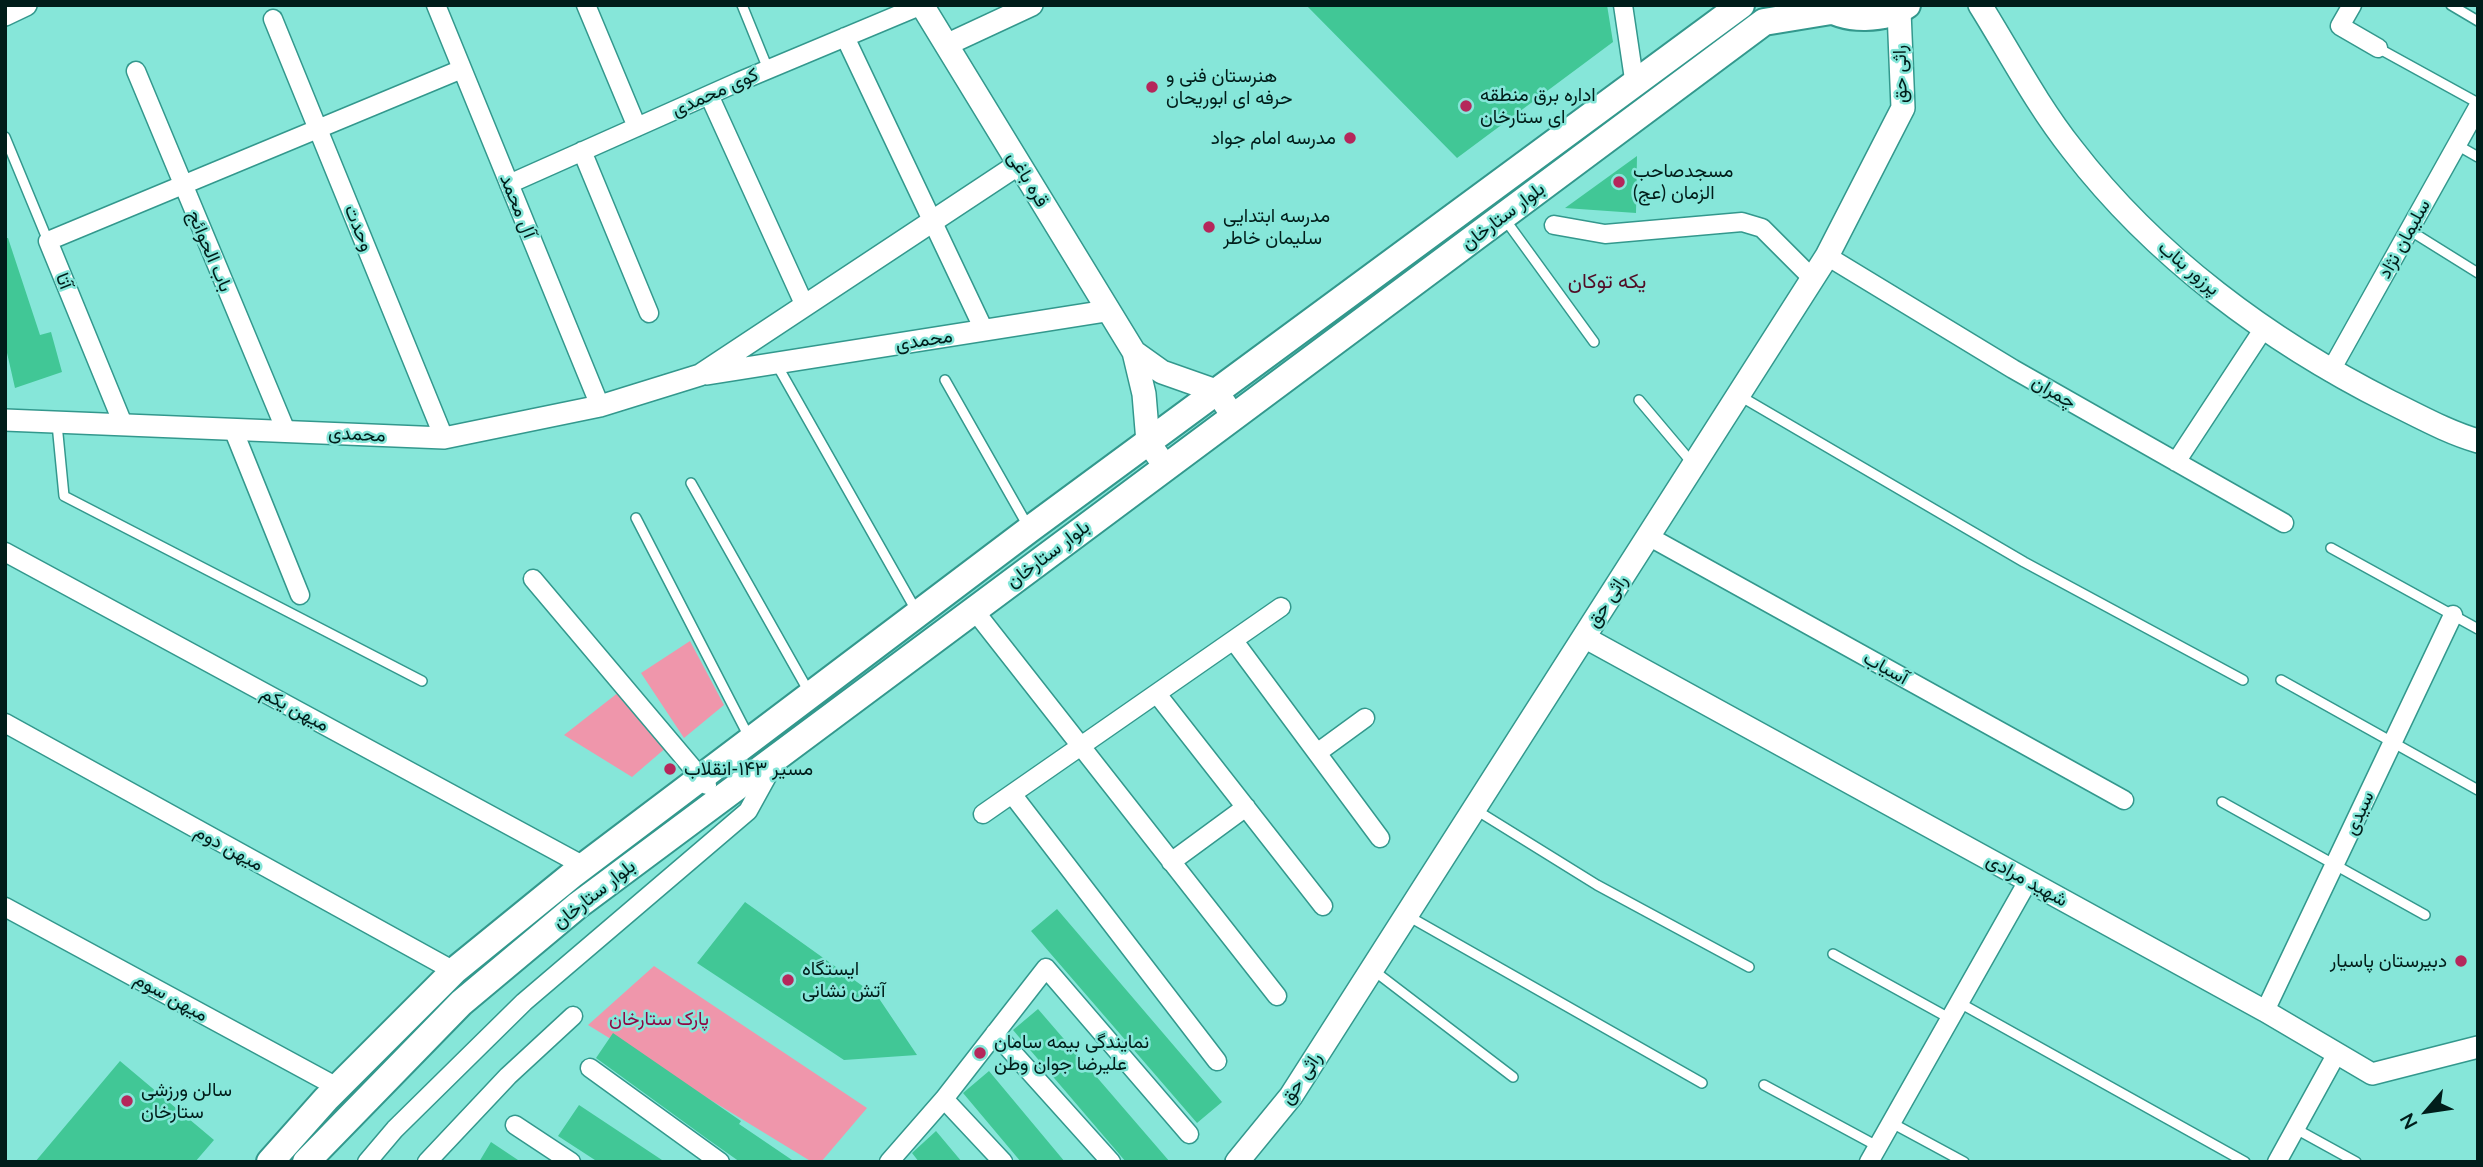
<!DOCTYPE html>
<meta charset="utf-8">
<style>
body{margin:0}
#map{position:relative;width:2483px;height:1167px;overflow:hidden;background:#86e6d9;font-family:Lato,sans-serif}
canvas{display:block}
.frame{position:absolute;inset:0;border:7px solid #001d1a;pointer-events:none}
.north{position:absolute;left:2392px;top:1076px;width:70px;height:70px;-webkit-text-stroke:5px #86e6d9;paint-order:stroke;rotate:241deg;font-size:19px;font-weight:700;line-height:28px;text-align:center;color:#001d1a}
.north::after{content:'';display:block;margin:auto;width:24px;height:32px;background:#001d1a;clip-path:polygon(50% 0,100% 100%,50% 72%,0 100%)}
</style>
<div id="map">
<canvas width="2483" height="1167"></canvas>
<div class="frame"></div>
<div class="north">N</div>
</div>
<script>
const ctx = document.querySelector('canvas').getContext('2d');
ctx.lineJoin = 'round';
function paint(path, color) {
  ctx.fillStyle = color;
  ctx.fill(path, 'evenodd');
}
function stroke(path, color, width, dash) {
  ctx.strokeStyle = color;
  ctx.lineWidth = width;
  ctx.lineCap = dash ? 'butt' : 'round';
  ctx.setLineDash(dash || []);
  ctx.stroke(path);
}
function write(font, color, halo, rows, align = 'center') {
  ctx.font = font + ' Lato,Vazirmatn,sans-serif';
  ctx.lineWidth = 5;
  ctx.setLineDash([]);
  ctx.textBaseline = 'middle';
  ctx.strokeStyle = halo;
  ctx.fillStyle = color;
  for (const [text, x, y, turn = 0] of rows) {
    ctx.save();
    ctx.translate(x, y);
    ctx.rotate((+turn || 0) * Math.PI / 180);
    ctx.textAlign = isNaN(turn) ? turn : align;
    if (halo) ctx.strokeText(text, 0, 0);
    ctx.fillText(text, 0, 0);
    ctx.restore();
  }
}
paint(new Path2D(`
 M690,641L724,705L684,738L641,673Z
 M619,692L668,746L632,777L564,735Z
 M654,966L867,1108L821,1162H812L588,1025Z`), '#ef96ab');
paint(new Path2D(`
 M1306,5H1607L1613,42L1457,158Z
 M1637,156L1636,213L1565,208Z
 M5,238H8L40,335L51,332L62,372L15,388L5,344Z
 M745,902L878,997L917,1055L844,1060L697,963Z
 M1057,909L1222,1102L1197,1123L1031,931Z
 M1038,1009L1170,1162H1126L1013,1030Z
 M613,1033L741,1121L739,1124L795,1162H740L706,1138L596,1058Z
 M120,1061L214,1140L195,1162H35Z
 M989,1071L1065,1162H1021L963,1093Z
 M579,1105L665,1162H598L558,1136Z
 M936,1131L962,1162H919L912,1153Z
 M491,1142L521,1162H479Z`), '#41c796');
const service = new Path2D(`
 M742,5L768,69
 M2451,5L2478,21
 M2378,48L2478,103
 M5,137L48,241
 M2457,145L2478,157
 M1504,218L1594,342
 M2409,230L2478,273
 M777,365L917,612
 M945,380L1029,528
 M1740,396L2024,562L2243,680
 M1639,400L1693,464
 M57,424L64,496L422,681
 M691,483L809,692
 M636,518L749,737
 M2331,548L2478,629
 M2281,680L2478,790
 M2222,802L2425,915
 M1476,810L1597,885L1749,967
 M1408,916L1702,1083
 M1833,954L1949,1018
 M1373,970L1513,1077
 M1958,1002L2245,1162
 M1764,1085L1877,1146
 M1890,1122L1964,1162
 M2296,1129L2356,1162`);
const minor = new Path2D(`
 M436,5L600,406
 M586,5L637,127
 M1623,5L1635,86
 M2352,5L2340,26L2378,48
 M273,19L444,438
 M845,37L984,330
 M136,71L286,431
 M709,95L805,306
 M582,151L649,313
 M509,184L738,82L922,5
 M1554,225L1605,234L1742,222L1762,228L1813,279
 M1827,256L2013,369L2284,523
 M2330,372L2478,107
 M123,424L48,241L462,69
 M233,429L300,595
 M2176,462L2264,328
 M1648,536L2124,800
 M5,552L584,866
 M533,579L707,785
 M974,610L1277,996
 M1234,641L1380,838
 M1157,694L1323,906
 M5,723L454,971
 M1317,753L1365,718
 M1012,794L1217,1061
 M983,814L1281,607
 M1171,862L1246,807
 M5,907L337,1087
 M2265,1011L2453,615
 M995,1033L1111,1162
 M590,1068L720,1162
 M944,1099L1003,1162
 M515,1125L571,1162
 M367,1162L395,1129L524,1002L748,811L775,762
 M427,1162L508,1076L573,1016
 M889,1162L944,1099L1046,968L1189,1134
 M1869,1162L2028,881
 M2277,1162L2337,1053`);
const tertiary = new Path2D(`
 M5,15L26,5
 M946,45L1032,5
 M707,374L1106,311
 M5,420L444,438L600,406L700,375L1019,164
 M1584,637L2265,1011L2372,1074L2478,1047`);
const secondary = new Path2D(`
 M922,5L1134,352L1162,372L1216,391L1234,417
 M1980,5C2010,53 2037,105 2072,149C2155,257 2269,341 2390,402C2419,416 2447,432 2478,441
 M1134,352L1144,394L1148,442L1165,466
 M1237,1162L1291,1096L1827,256L1903,108L1899,11`);
const primary = new Path2D(`
 M1824,5C1845,22 1886,20 1907,5
 M270,1162L326,1099L454,971L572,875L1030,529L1741,5
 M306,1162L461,1003L577,906L1764,22L1831,11`);
stroke(service, '#33988d', 12);
stroke(minor, '#33988d', 21);
stroke(tertiary, '#33988d', 24);
stroke(secondary, '#33988d', 26);
stroke(primary, '#33988d', 30);
stroke(service, '#fff', 9);
stroke(minor, '#fff', 18);
stroke(tertiary, '#fff', 21);
stroke(secondary, '#fff', 23);
stroke(primary, '#fff', 26);
for (const [x, y, r, color] of [
 [1152,87,7,"#b5275b"],
 [1466,106,7,"#b5275b"],
 [1350,138,7,"#b5275b"],
 [1619,182,7,"#b5275b"],
 [1209,227,7,"#b5275b"],
 [670,769,7,"#b5275b"],
 [2461,961,7,"#b5275b"],
 [788,980,7,"#b5275b"],
 [980,1053,7,"#b5275b"],
 [127,1101,7,"#b5275b"]
]) {
  const dot = new Path2D();
  dot.arc(x, y, r, 0, 2 * Math.PI);
  ctx.fillStyle = color;
  ctx.fill(dot);
  stroke(dot, '#86e6d9', 2.5);
}
write('19px', '#001d1a', '#86e6d9', [
 ["راثی حق",1900,74,-91],
 ["کوی محمدی",715,92,-24],
 ["قره باغی",1028,179,59],
 ["آل محمد",518,206,68],
 ["بلوار ستارخان",1503,216,-37],
 ["وحدت",359,228,68],
 ["سلیمان نژاد",2404,239,-61],
 ["باب الحوائج",210,251,67],
 ["پرزور بناب",2189,268,40],
 ["آتا",64,281,68],
 ["محمدی",924,340,-9],
 ["چمران",2054,392,30],
 ["محمدی",357,434,3],
 ["بلوار ستارخان",1048,554,-37],
 ["راثی حق",1607,601,-57],
 ["آسیاب",1886,668,29],
 ["میهن یکم",295,709,28],
 ["سیدی",2359,813,-65],
 ["میهن دوم",229,848,29],
 ["شهید مرادی",2027,880,29],
 ["بلوار ستارخان",594,894,-38],
 ["میهن سوم",171,997,29],
 ["راثی حق",1301,1078,-56]
]);
write('19px', '#001d1a', '#86e6d9', [
 ["هنرستان فنی و",1166,76],
 ["حرفه ای ابوریحان",1166,98],
 ["اداره برق منطقه",1480,95],
 ["ای ستارخان",1480,117],
 ["مدرسه امام جواد",1336,138,"right"],
 ["مسجدصاحب",1633,171],
 ["الزمان (عج)",1633,193],
 ["مدرسه ابتدایی",1223,216],
 ["سلیمان خاطر",1223,238],
 ["مسیر ۱۴۳-انقلاب",684,769],
 ["دبیرستان پاسیار",2447,961,"right"],
 ["ایستگاه",802,969],
 ["آتش نشانی",802,991],
 ["نمایندگی بیمه سامان",994,1042],
 ["علیرضا جوان وطن",994,1064],
 ["سالن ورزشی",141,1090],
 ["ستارخان",141,1112]
], 'left');
write('19px', '#900743', '#86e6d9', [
 ["پارک ستارخان",659,1019]
]);
write('21px', '#510d26', '#86e6d9', [
 ["یکه توکان",1607,281]
]);
</script>
